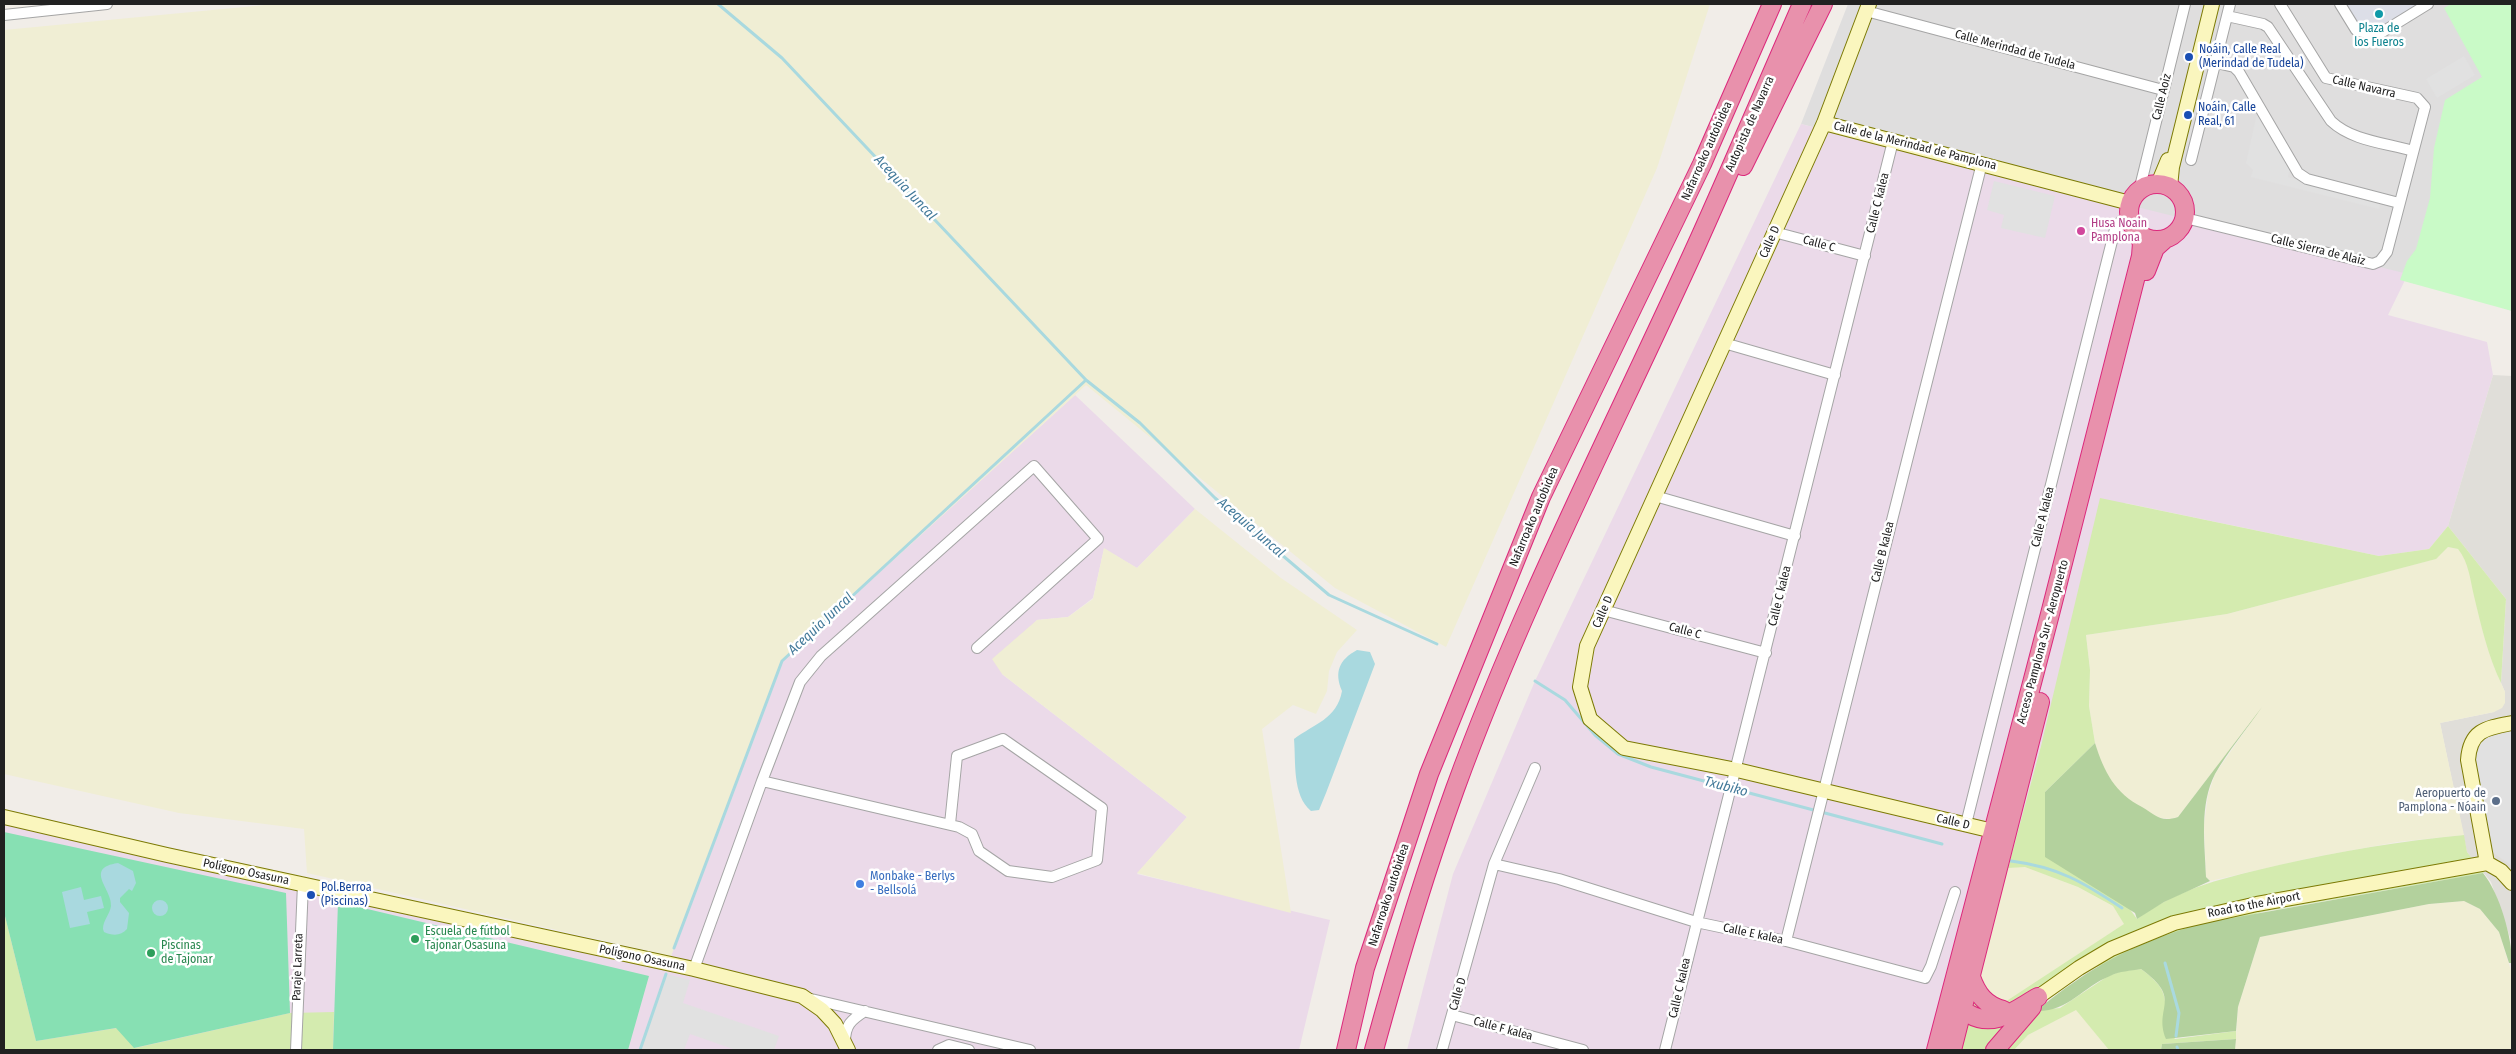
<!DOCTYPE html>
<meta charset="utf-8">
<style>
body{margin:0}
#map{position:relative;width:2516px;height:1054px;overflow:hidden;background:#f1ede8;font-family:"Fira Sans Condensed",sans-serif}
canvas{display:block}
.frame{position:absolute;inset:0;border:5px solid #212121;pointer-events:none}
</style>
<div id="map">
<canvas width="2516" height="1054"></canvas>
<div class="frame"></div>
</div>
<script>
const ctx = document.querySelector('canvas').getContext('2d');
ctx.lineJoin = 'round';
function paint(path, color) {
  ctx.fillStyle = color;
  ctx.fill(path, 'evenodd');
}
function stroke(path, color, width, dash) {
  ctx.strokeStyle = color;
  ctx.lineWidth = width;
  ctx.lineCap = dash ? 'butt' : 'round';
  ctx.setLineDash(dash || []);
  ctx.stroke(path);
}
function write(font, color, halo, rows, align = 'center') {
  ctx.font = font + ' "Fira Sans Condensed",sans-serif';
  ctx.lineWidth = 5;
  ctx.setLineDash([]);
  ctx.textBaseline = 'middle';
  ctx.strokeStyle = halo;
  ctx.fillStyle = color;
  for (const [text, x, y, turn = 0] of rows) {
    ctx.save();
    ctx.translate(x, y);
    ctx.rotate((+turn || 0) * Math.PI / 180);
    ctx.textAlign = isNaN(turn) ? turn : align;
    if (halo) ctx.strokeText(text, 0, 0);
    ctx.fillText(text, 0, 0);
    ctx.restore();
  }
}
paint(new Path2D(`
 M1848,4H2512V311L2482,301L1801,124Z`), '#dfdede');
paint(new Path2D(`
 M1801,124L2408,274L2388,315L2487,342L2493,375L2448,526L2429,549L2379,556L2125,503L2041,746L1960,1050H1407L1453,874L1535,681Z
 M1075,395L1195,509L1137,568L1104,549L1093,598L1068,617L1037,620L1002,674L1187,817L1137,874L1330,920L1299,1050H4V819L671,956L782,661Z`), '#ebdae9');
paint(new Path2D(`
 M2493,375L2512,376V943L2491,882L2467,852L2440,723L2494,712L2505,692L2501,683L2506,599L2448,526Z`), '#e0ded9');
paint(new Path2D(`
 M275,4H1710L1657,168L1446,647L1335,588L1086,385L782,661L671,956L307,873L304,829L179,813L4,774V30Z
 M1195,509L1281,578L1357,630L1337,652L1329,671L1327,691L1316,714L1293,705L1262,729L1291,913L1137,873L1187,817L1002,674L992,659L1037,620L1068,617L1093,599L1104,548L1137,568Z
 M2448,547L2458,549L2466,559L2495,669L2505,692V703L2502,708L2494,712L2440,723L2464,835L2397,842L2315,857L2210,881L2206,877L2204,825L2208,795L2215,774L2254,718L2178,817L2170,819L2154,817L2123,796L2112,783L2102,767L2095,743L2089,706L2090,670L2086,635L2227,614L2435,559Z
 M2025,866L2078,887L2113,906L2125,924L2005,1003L1992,998L1978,979L2008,868Z
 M2464,901L2480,909L2499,932L2512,974V1050H2235L2238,1007L2260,937L2429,904Z
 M2076,1009L2109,1050H2014L2028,1035Z`), '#f0eed4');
paint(new Path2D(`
 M2100,498L2379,556L2429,549L2448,526L2506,599L2501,683C2488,656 2481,625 2474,596C2470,579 2469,563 2458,549L2448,547L2436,559L2227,614L2086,635L2090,670L2089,706L2095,743L2045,792L2137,919C2180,887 2228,877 2279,865C2340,851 2401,841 2464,835L2467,852L2484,873L2262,912L2090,969L2033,1011L2060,1008L2108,976L2122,971L2141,969C2164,986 2168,995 2164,1022L2175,1039L2236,1031V1039L2162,1044L2161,1050H2109L2076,1010L2028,1035L2014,1050H1960L1978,979L1992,998L2005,1002L2124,924L2113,906L2078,887L2025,867L2008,868L2041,746Z
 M4,912L36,1041L117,1028L135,1048L290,1013L334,1012L333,1050H4Z`), '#d4ebaf');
paint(new Path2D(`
 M2262,707C2247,729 2228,751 2215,774C2199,805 2205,844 2206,877L2210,881L2164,902L2137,919L2135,913L2045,857V792L2095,743C2104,772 2115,793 2142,807C2156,815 2160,823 2178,817Z
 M2483,873C2500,894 2512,937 2512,963H2509L2499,932L2480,909L2464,901L2429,904L2260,937L2238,1007L2236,1031L2166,1039C2153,1007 2184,1000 2141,969C2130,971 2120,971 2110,976C2082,987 2069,1012 2036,1011C2091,966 2131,945 2199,924Z
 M2236,1039L2235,1050H2161L2162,1044Z`), '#b3d19d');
paint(new Path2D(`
 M2451,4H2512V311L2400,280L2407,261L2416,249L2430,198L2434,148L2445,100L2482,77L2444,8Z`), '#c9fac7');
paint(new Path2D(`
 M4,832L286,893L290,1013L134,1048L116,1028L36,1041L4,912Z
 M338,902L649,976L628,1050H333Z`), '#87e0b3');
paint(new Path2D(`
 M2464,56L2475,75L2437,98L2426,79Z
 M2257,113L2290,168L2288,177L2381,201L2379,209L2251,177L2253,170L2246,163Z
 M1994,181L2055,196L2045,238L2001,228L2004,215L1987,210Z
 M2512,729V866L2492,852L2473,756L2476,746L2485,734Z
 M666,974L690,980L683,1003L779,1036L774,1050H736L690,1034L684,1050H640Z`), '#e1e1e1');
paint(new Path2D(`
 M2340,4H2428L2376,36L2356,30Z`), '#dcdee7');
paint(new Path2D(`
 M1357,650L1370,652L1375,664L1326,793L1319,810L1311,811C1292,795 1296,762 1294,739C1314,724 1337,719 1342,691C1334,672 1339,660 1357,650Z
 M118,863L133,871L136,883L132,891L129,889L120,898V902L129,913L127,929C121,936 113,936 104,932L103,929C103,920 110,914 111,906C113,890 83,868 118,863Z
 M81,887L84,900L101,896L104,908L87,912L90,924L70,928L62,892Z
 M152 908a8 8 0 1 1 16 0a8 8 0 1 1-16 0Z`), '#a9d9df');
stroke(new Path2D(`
 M718,4L782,58L1086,380L1140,423L1215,498L1329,595L1437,644
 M1535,681L1565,700L1595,735L1618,754L1651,767L1942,844
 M2011,861C2058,867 2083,882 2122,908
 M674,948L782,661L1086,380
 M2165,963L2179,1013L2176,1036
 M2177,1047L2178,1050
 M640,1050L666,974`), '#a9d9df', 3);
const street = new Path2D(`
 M2340,4L2356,30L2376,36L2428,4
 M1866,11L2163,90
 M4,15L107,4
 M2227,16L2263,24L2268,27L2331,121C2352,141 2386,143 2413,151
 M2199,59L2234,67L2239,72L2298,173L2307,179L2399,203
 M2191,160L2230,4
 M2139,191L2185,4
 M2185,218L2373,264L2380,261L2387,252L2425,107L2417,98L2326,78L2280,4
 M1774,232L1865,256
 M1724,343L1835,375
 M1655,496L1795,536
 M1603,610L1766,653
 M950,824L957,756L1003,739L1102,808L1097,860L1052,877L1008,871L979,851L972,834L959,827L762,781L800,682L821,656L1034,466L1098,539L977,648
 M1966,824L2115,229L2121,221L2130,218
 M1494,864L1559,879L1696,922L1786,941L1925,978L1931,966L1955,892
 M1786,941L1982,163
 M694,969L762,781
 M807,998L1030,1050
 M1452,1015L1583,1050
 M845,1042C845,1025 851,1020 865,1011
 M296,1050L303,884
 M938,1050L949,1045L969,1050
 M1442,1050L1494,864L1535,768
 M1665,1050L1893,141`);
const secondary = new Path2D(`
 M1869,4L1824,123L1587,646L1580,687L1590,719L1624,748L1737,770L1993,831
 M1824,123L2130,203
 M2158,184L2168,160
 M2170,187L2172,167L2212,4
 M2512,723C2486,728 2470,730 2468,760L2487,863L2501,871L2512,883
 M4,817L167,855L694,969L802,996L822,1010L835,1024L848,1050
 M2038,997L2079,968L2111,949L2174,923L2257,904L2487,863`);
const highway = new Path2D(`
 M1743,166L1823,4
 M2129 212a28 28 0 1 1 56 0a28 28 0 1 1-56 0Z
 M2146,271L2155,248L2164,240
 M1971,977C1977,994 1985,1005 2003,1010
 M1957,1000C1958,1008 1963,1010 1969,1014C1995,1029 2016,1009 2038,997
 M1346,1050L1365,968L1429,774L1541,497L1702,164L1772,4
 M1374,1050C1398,962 1424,875 1455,789C1523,602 1615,425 1697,244C1733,164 1767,84 1802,4
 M1936,1050L2050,614L2141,256L2142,243L2137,232
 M1952,1050L2040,702
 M1995,1050L2032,1007`);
stroke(street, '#a5a5a5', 12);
stroke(secondary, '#7c7a05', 16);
stroke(highway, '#dc297c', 20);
stroke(street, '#fff', 10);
stroke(secondary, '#faf6be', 14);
stroke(highway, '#e891ac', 18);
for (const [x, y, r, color] of [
 [2379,14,5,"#0f9aa8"],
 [2189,57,5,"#1a4fb4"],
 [2188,115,5,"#1a4fb4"],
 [2081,231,5,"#d1479c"],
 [2496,801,5,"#5c6f8a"],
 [860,884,5,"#3f7fe0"],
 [311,895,5,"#1a4fb4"],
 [415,939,5,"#2e9e5b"],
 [151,953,5,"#2e9e5b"]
]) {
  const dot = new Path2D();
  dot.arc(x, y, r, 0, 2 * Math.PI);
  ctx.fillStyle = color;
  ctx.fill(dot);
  stroke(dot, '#fff', 2);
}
write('12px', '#0d838f', '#fff', [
 ["Plaza de",2379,29],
 ["los Fueros",2379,43]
]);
write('12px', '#212121', '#fff', [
 ["Calle Merindad de Tudela",2015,50,15],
 ["Calle Navarra",2364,87,13],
 ["Calle Aoiz",2162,97,-76],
 ["Autopista de Navarra",1750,124,-66],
 ["Calle de la Merindad de Pamplona",1915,146,14],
 ["Nafarroako autobidea",1707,151,-66],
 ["Calle C kalea",1878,203,-76],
 ["Calle D",1770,242,-66],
 ["Calle C",1819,244,15],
 ["Calle Sierra de Alaiz",2318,250,14],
 ["Nafarroako autobidea",1534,517,-67],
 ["Calle A kalea",2043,517,-76],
 ["Calle B kalea",1883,552,-76],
 ["Calle C kalea",1780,596,-76],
 ["Calle D",1603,612,-66],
 ["Calle C",1685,631,15],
 ["Acceso Pamplona Sur - Aeropuerto",2043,642,-75],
 ["Calle D",1953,822,13],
 ["Polígono Osasuna",246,872,12],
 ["Nafarroako autobidea",1389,895,-72],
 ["Road to the Airport",2254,905,-11],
 ["Calle E kalea",1753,934,12],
 ["Polígono Osasuna",642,958,12],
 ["Paraje Larreta",298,967,-88],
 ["Calle C kalea",1680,988,-77],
 ["Calle D",1458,994,-74],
 ["Calle F kalea",1503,1029,15]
]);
write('12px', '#164399', '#fff', [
 ["Noáin, Calle Real",2199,50],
 ["(Merindad de Tudela)",2199,64],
 ["Noáin, Calle",2198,108],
 ["Real, 61",2198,122],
 ["Pol.Berroa",321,888],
 ["(Piscinas)",321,902]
], 'left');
write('12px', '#b23c85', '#fff', [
 ["Husa Noain",2091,224],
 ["Pamplona",2091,238]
], 'left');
write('12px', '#4e5e75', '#fff', [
 ["Aeropuerto de",2486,794],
 ["Pamplona - Nóain",2486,808]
], 'right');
write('12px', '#366cbe', '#fff', [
 ["Monbake - Berlys",870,877],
 ["- Bellsolá",870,891]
], 'left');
write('12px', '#27864d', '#fff', [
 ["Escuela de fútbol",425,932],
 ["Tajonar Osasuna",425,946],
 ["Piscinas",161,946],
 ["de Tajonar",161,960]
], 'left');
write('italic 14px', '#437a9a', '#fff', [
 ["Acequia Juncal",905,188,47],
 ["Acequia Juncal",1251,528,41],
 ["Acequia Juncal",821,624,-43],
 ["Txubiko",1726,787,15]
]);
</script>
